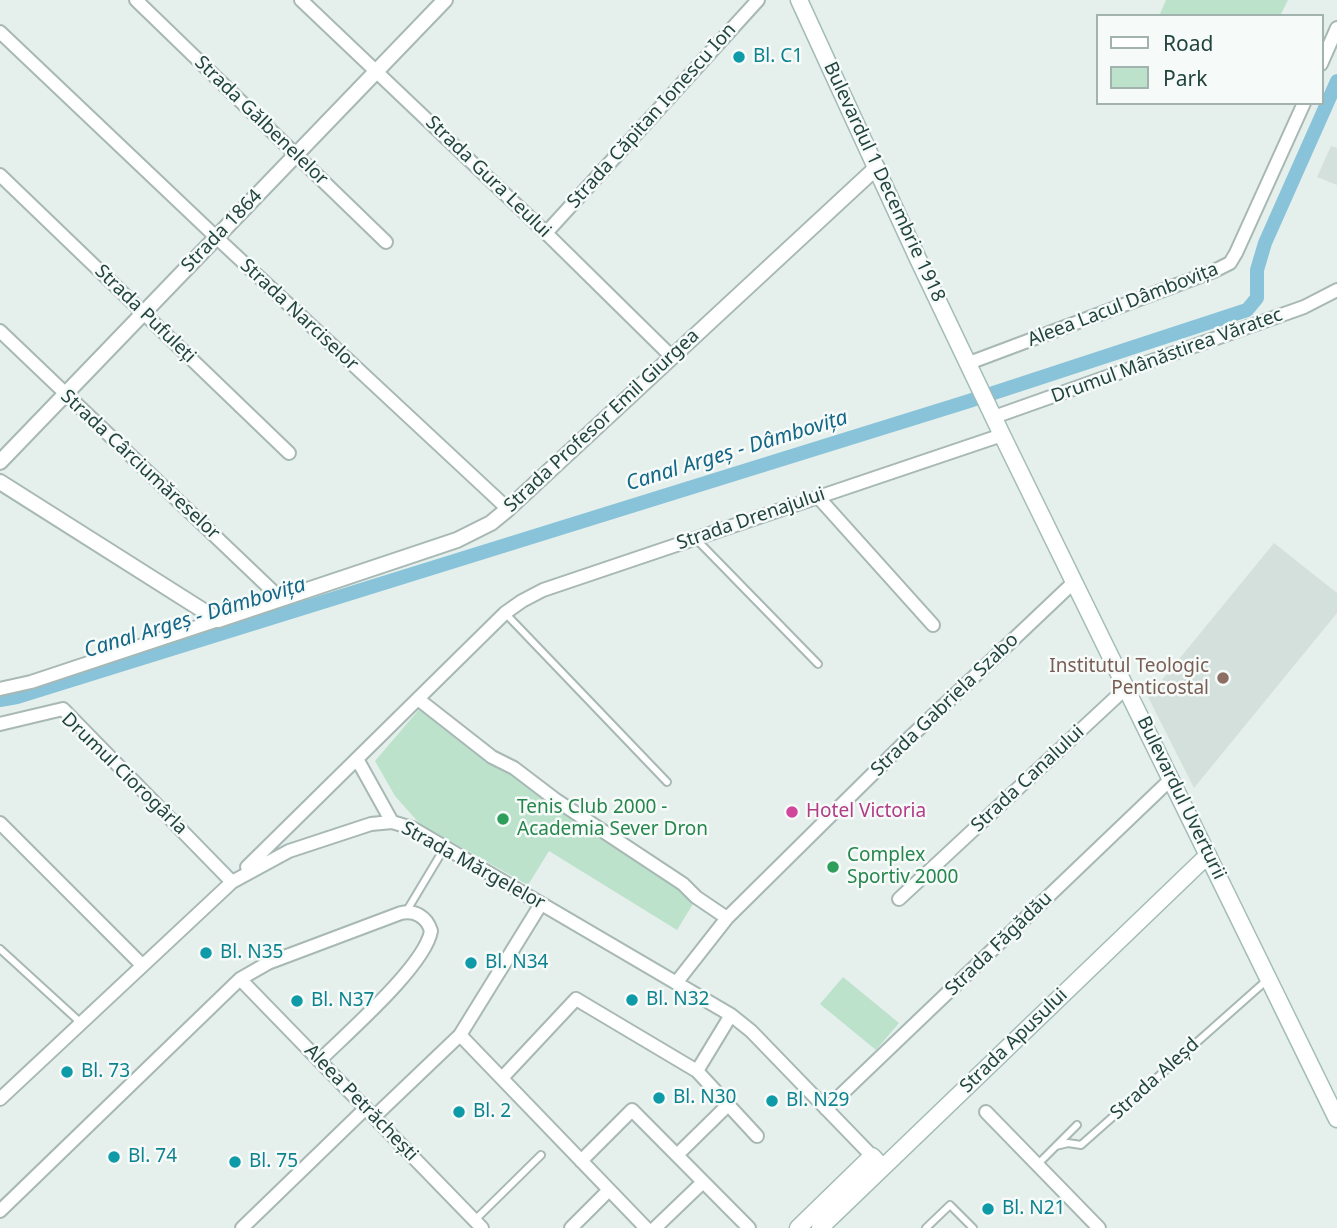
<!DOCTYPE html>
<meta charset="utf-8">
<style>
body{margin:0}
#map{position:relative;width:1337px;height:1228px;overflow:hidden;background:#e5efec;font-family:"Noto Sans",sans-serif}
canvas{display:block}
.legend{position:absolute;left:1096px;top:14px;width:228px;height:91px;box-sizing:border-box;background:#f6fbf9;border:2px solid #a1b2af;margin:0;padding:9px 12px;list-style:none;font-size:21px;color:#22443f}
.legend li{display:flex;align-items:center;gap:14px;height:35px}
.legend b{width:35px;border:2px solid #a1b2af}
</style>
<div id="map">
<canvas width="1337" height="1228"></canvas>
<ul class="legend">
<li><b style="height:9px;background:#fff"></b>Road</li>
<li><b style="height:19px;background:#bce2cb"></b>Park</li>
</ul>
</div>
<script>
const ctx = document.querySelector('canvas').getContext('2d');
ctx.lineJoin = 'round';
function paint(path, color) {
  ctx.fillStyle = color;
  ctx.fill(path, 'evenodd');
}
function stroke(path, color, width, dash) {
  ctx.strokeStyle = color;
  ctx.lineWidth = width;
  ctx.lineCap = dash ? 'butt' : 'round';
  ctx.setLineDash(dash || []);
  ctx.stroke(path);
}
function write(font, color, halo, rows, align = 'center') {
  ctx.font = font + ' "Noto Sans",sans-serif';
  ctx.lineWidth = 5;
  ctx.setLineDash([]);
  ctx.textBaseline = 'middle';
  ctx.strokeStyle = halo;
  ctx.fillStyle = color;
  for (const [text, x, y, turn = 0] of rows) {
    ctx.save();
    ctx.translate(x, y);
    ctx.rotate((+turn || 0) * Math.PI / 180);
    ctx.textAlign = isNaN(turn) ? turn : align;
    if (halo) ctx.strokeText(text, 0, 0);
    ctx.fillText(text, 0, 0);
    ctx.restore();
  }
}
paint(new Path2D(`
 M1331,146L1337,148V185L1317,177Z
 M1274,543L1337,593V613L1194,788L1148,697Z`), '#d3e0db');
paint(new Path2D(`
 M1166,0H1288L1280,16H1159Z
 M422,706L561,813L569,804L701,891L677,930L549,851L528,885L420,824L395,796L375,761Z
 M843,977L899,1023L876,1050L820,1004Z`), '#bce2cb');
stroke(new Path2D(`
 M0,700L17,697L966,402L1247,310L1257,298V270L1265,243L1337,81`), '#88c3d9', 14);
const service = new Path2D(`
 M695,538L818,664
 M505,613L667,782
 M406,912L445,847
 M0,949L81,1023
 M1056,1146L1068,1143L1081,1145L1267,980
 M1037,1165L1077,1125
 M475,1220L541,1155
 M926,1228L950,1205L973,1228`);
const minor = new Path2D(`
 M136,0L386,242
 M301,0L546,233L672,357
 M0,32L216,237L508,509
 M1321,64L1337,28
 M0,175L289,453
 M546,233L758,0
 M0,331L281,599
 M969,363L1214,271L1230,263L1236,253L1304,103
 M994,417L1304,307L1337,290
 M818,497L933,625
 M0,689L31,682L218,620
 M418,699L492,757L514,768L556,800L683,884L696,897L727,918
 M0,724L63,709L232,882
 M357,759L392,822
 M0,823L142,965
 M247,867L505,613L522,601L543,590L1002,435
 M899,899L1127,687
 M240,979L482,1228
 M676,983L727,918L903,744L1074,582
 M460,1035L646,1228
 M697,1071L731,1015
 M502,1078L576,999L697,1071L757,1136
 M0,1099L232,882L289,851L371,824L392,822L412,828L731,1015L751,1031L872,1156
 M826,1109L1171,779
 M986,1112L1099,1228
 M374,1117L460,1035L541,904
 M677,1155L728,1105
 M581,1161L632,1110L749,1228
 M0,1211L240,979L268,963L401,913C415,910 427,917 431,931C425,966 346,1034 320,1060
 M242,1228L366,1108
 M571,1228L609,1190
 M655,1228L703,1182`);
const tertiary = new Path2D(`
 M0,462L445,0
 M0,482L218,620L457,540L491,523L508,509L877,167`);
const secondary = new Path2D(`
 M799,0L918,259L1002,435L1337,1119
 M798,1228L872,1156L882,1167
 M820,1228L1208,855`);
stroke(service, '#a7b8b5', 10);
stroke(minor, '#a7b8b5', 16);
stroke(tertiary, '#a7b8b5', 18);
stroke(secondary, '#a2bcb7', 19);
stroke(service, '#fff', 6);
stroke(minor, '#fff', 12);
stroke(tertiary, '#fff', 14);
stroke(secondary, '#fff', 16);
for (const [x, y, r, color] of [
 [739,57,7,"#0f9aa8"],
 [1223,678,7,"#8d6e63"],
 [792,812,7,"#d1479c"],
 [503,819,7,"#2e9e5b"],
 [833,867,7,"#2e9e5b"],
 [206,953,7,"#0f9aa8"],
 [471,963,7,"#0f9aa8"],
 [632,1000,7,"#0f9aa8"],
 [297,1001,7,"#0f9aa8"],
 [67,1072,7,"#0f9aa8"],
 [659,1098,7,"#0f9aa8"],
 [772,1101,7,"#0f9aa8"],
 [459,1112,7,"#0f9aa8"],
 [114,1157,7,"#0f9aa8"],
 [235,1162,7,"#0f9aa8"],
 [988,1209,7,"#0f9aa8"]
]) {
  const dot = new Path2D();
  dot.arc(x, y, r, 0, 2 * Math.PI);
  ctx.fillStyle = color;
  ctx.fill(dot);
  stroke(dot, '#f6fbf9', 2.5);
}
write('19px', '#0d838f', '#f6fbf9', [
 ["Bl. C1",753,57],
 ["Bl. N35",220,953],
 ["Bl. N34",485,963],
 ["Bl. N32",646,1000],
 ["Bl. N37",311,1001],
 ["Bl. 73",81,1072],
 ["Bl. N30",673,1098],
 ["Bl. N29",786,1101],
 ["Bl. 2",473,1112],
 ["Bl. 74",128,1157],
 ["Bl. 75",249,1162],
 ["Bl. N21",1002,1209]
], 'left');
write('19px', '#22443f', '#f6fbf9', [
 ["Strada Căpitan Ionescu Ion",652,116,-48],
 ["Strada Gălbenelelor",261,121,44],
 ["Strada Gura Leului",488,177,44],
 ["Bulevardul 1 Decembrie 1918",884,182,65],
 ["Strada 1864",222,231,-46],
 ["Aleea Lacul Dâmbovița",1123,305,-21],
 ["Strada Pufuleți",145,314,44],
 ["Strada Narciselor",299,315,43],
 ["Drumul Mânăstirea Văratec",1167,356,-20],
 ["Strada Profesor Emil Giurgea",602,421,-43],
 ["Strada Cârciumăreselor",140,465,43],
 ["Strada Drenajului",751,519,-19],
 ["Strada Gabriela Szabo",945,705,-44],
 ["Drumul Ciorogârla",124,774,44],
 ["Strada Canalului",1028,779,-43],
 ["Bulevardul Uverturii",1181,798,64],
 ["Strada Mărgelelor",473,866,29],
 ["Strada Făgădău",999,944,-44],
 ["Strada Apusului",1014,1041,-44],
 ["Strada Aleșd",1155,1079,-42],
 ["Aleea Petrăchești",361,1103,46]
]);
write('19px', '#785e54', '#f6fbf9', [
 ["Institutul Teologic",1209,667],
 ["Penticostal",1209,689]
], 'right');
write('19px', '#27864d', '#f6fbf9', [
 ["Tenis Club 2000 -",517,808],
 ["Academia Sever Dron",517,830],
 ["Complex",847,856],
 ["Sportiv 2000",847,878]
], 'left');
write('19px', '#b23c85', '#f6fbf9', [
 ["Hotel Victoria",806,812]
], 'left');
write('italic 21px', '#156787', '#f6fbf9', [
 ["Canal Argeș - Dâmbovița",737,451,-17],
 ["Canal Argeș - Dâmbovița",195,618,-17]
]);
</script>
